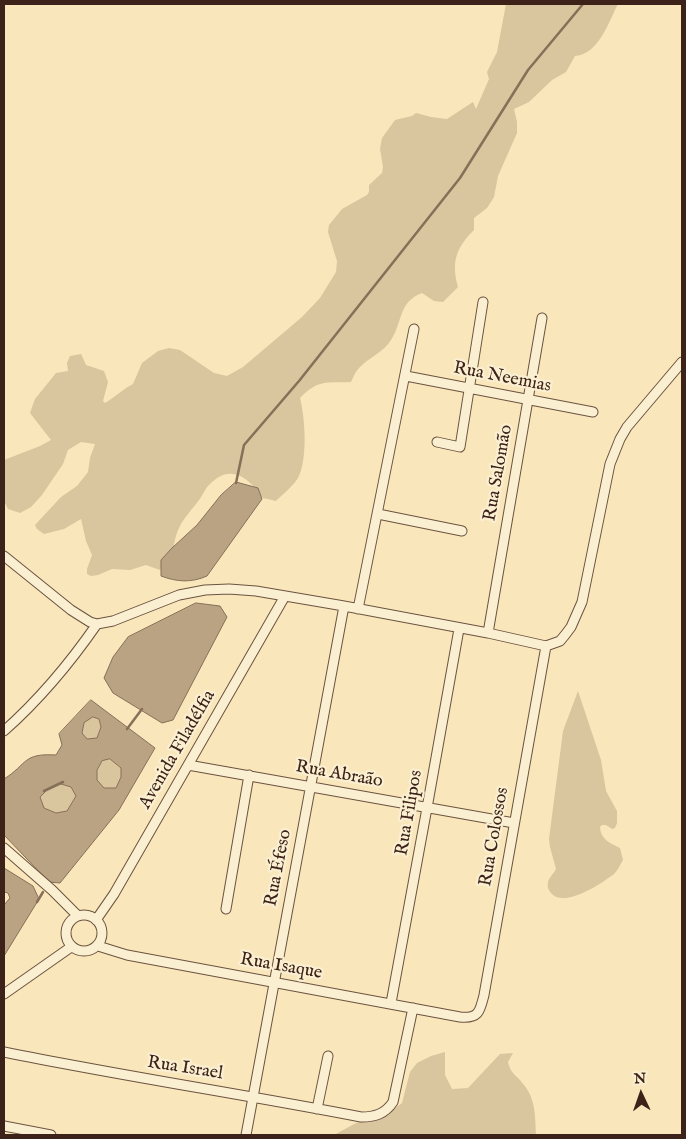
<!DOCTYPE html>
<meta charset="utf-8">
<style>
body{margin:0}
#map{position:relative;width:686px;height:1139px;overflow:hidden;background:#f9e6ba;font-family:"IM FELL English",serif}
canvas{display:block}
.frame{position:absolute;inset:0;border:5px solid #3c2218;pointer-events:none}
.north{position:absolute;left:616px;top:1069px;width:50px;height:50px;-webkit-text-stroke:4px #fbefd2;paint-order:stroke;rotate:357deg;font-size:14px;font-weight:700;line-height:20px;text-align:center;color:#3c2218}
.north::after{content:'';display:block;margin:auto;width:18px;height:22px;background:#3c2218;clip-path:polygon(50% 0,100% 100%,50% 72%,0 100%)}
</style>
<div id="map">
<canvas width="686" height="1139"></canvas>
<div class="frame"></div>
<div class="north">N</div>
</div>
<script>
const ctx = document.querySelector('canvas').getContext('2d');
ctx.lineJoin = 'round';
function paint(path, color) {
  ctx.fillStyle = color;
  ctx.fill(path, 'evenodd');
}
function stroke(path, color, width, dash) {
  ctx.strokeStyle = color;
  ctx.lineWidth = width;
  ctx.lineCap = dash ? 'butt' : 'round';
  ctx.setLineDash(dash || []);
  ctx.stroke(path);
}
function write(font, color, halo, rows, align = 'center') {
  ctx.font = font + ' "IM FELL English",serif';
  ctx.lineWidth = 4.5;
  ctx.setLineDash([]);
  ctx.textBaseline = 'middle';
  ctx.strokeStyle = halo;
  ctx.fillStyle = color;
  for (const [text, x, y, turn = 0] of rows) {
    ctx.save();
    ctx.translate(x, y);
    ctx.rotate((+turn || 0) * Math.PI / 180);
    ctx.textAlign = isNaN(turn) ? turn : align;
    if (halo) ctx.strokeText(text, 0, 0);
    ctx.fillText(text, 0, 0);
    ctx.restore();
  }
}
paint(new Path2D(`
 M506,4H618C609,21 599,54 575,56L566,72L552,80L529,102L514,109L517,122V133L498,176L494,197L487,208L474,218V230C456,248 451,262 458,287L443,302L434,301L422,293C398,302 403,322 391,340C384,352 368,358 359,368C355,372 353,378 351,382C327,383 318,379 300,398C305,418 308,459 298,478C293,486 283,494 276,501L263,498C250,479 231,462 210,484C205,488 203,495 199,500C192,510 184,517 179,528C174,537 174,552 170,558C167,562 163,566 160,570L146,565L130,570L112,569L98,575L91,576L87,574V569L92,555L86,541L81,519L64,529L44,534L37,529L35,525L61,497L77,486L88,472L90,458L95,444L81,442L68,450L63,464L42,495L31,507L20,513L8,509L4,501V460L40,446L51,440L30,413L35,399L56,373L68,371L67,363L70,356L81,354L86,365L104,371L108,382L103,401L105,403C115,397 123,389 133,384L142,363L158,351L169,348L180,350L214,373L227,376L243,367L302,317L320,298L336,272L337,261L328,232L329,225L342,209L367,195L369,192V185L382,173L383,167L380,149L382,138L395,120L412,116L416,113L431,117L447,119L473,102L476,109L489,79L487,72L497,52Z
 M578,691L601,760L606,791L617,811V823L615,828L612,829L606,825H602L600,827C601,840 610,843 620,848L623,860C620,865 618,870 614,874C602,883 564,909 551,893C548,890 547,886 548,882C549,878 554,873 556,869L550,847L549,839L563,731Z
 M93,716L99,719L101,727L97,738L87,739L82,733L84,723Z
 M110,759L121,768V777L116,788H104L96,780L97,770L102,761Z
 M60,784L71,787L76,796L67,811L56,813L44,808L40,797L47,789Z
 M445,1052V1075L452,1089L468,1088L500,1054L513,1053L508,1062C511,1075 517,1075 524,1085C536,1100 535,1117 536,1135H334L356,1123L386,1115L402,1103L410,1072L417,1063L431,1056Z`), '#d9c59e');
const water = new Path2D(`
 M236,482L258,488L262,499L207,576C191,583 177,582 161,576V560L172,548L197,525L221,495Z
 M196,603L220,606L227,617L173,720L162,723L113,693L104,678L113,657L128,637Z
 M91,700L155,748L119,810L60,883L49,882L4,835V779C28,764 22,753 56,755L62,745L59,734ZM93,717L99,719L101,727L97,738L87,739L82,733L84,723ZM110,759L121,768V777L116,788H104L97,780V770L102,761ZM61,784L71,787L76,796L67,811L56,813L44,808L40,797L48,789Z
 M4,868L33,886L39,899L4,956V905L10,898L8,893L4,892Z`);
paint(water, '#b9a383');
stroke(water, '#876f58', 1);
stroke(new Path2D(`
 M236,483L244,445L299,381L460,178L528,70L583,4
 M127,729L142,709
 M44,791L63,782
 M37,902L43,892`), '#876f58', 2.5);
const street = new Path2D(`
 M406,376L593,412
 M437,442L460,447L483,302
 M378,514L462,531
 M4,556L71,610L90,622L97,624L113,621L179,595L205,590L229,589L256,591L344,606L488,633L546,646L560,641L565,635L571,627L582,602L610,464L620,439L627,427L682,362
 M358,609L414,329
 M488,633L542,318
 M4,731C40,699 70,663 97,624
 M188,765L514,823
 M4,848L52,890L78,916
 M226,909L249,775
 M66 933a18 18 0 1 1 36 0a18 18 0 1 1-36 0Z
 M96,920L114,894L285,596
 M98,946L127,955L460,1017C479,1019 480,1011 484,995L546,646
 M4,994L71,947
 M391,1003L427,808L459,629
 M4,1052C122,1076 242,1094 361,1117C375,1117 385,1114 393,1102L413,1008
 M317,1109L328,1056
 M4,1126L51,1135
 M246,1135L344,606`);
stroke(street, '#6b5340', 11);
stroke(street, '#fbefd2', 9);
write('18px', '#3c2218', '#fbefd2', [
 ["Rua Neemias",502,378,11],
 ["Rua Salomão",499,473,-80],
 ["Avenida Filadélfia",178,750,-60],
 ["Rua Abraão",339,775,10],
 ["Rua Filipos",410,813,-80],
 ["Rua Colossos",495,837,-80],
 ["Rua Éfeso",279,868,-79],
 ["Rua Isaque",281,967,10],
 ["Rua Israel",185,1069,9]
]);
</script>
